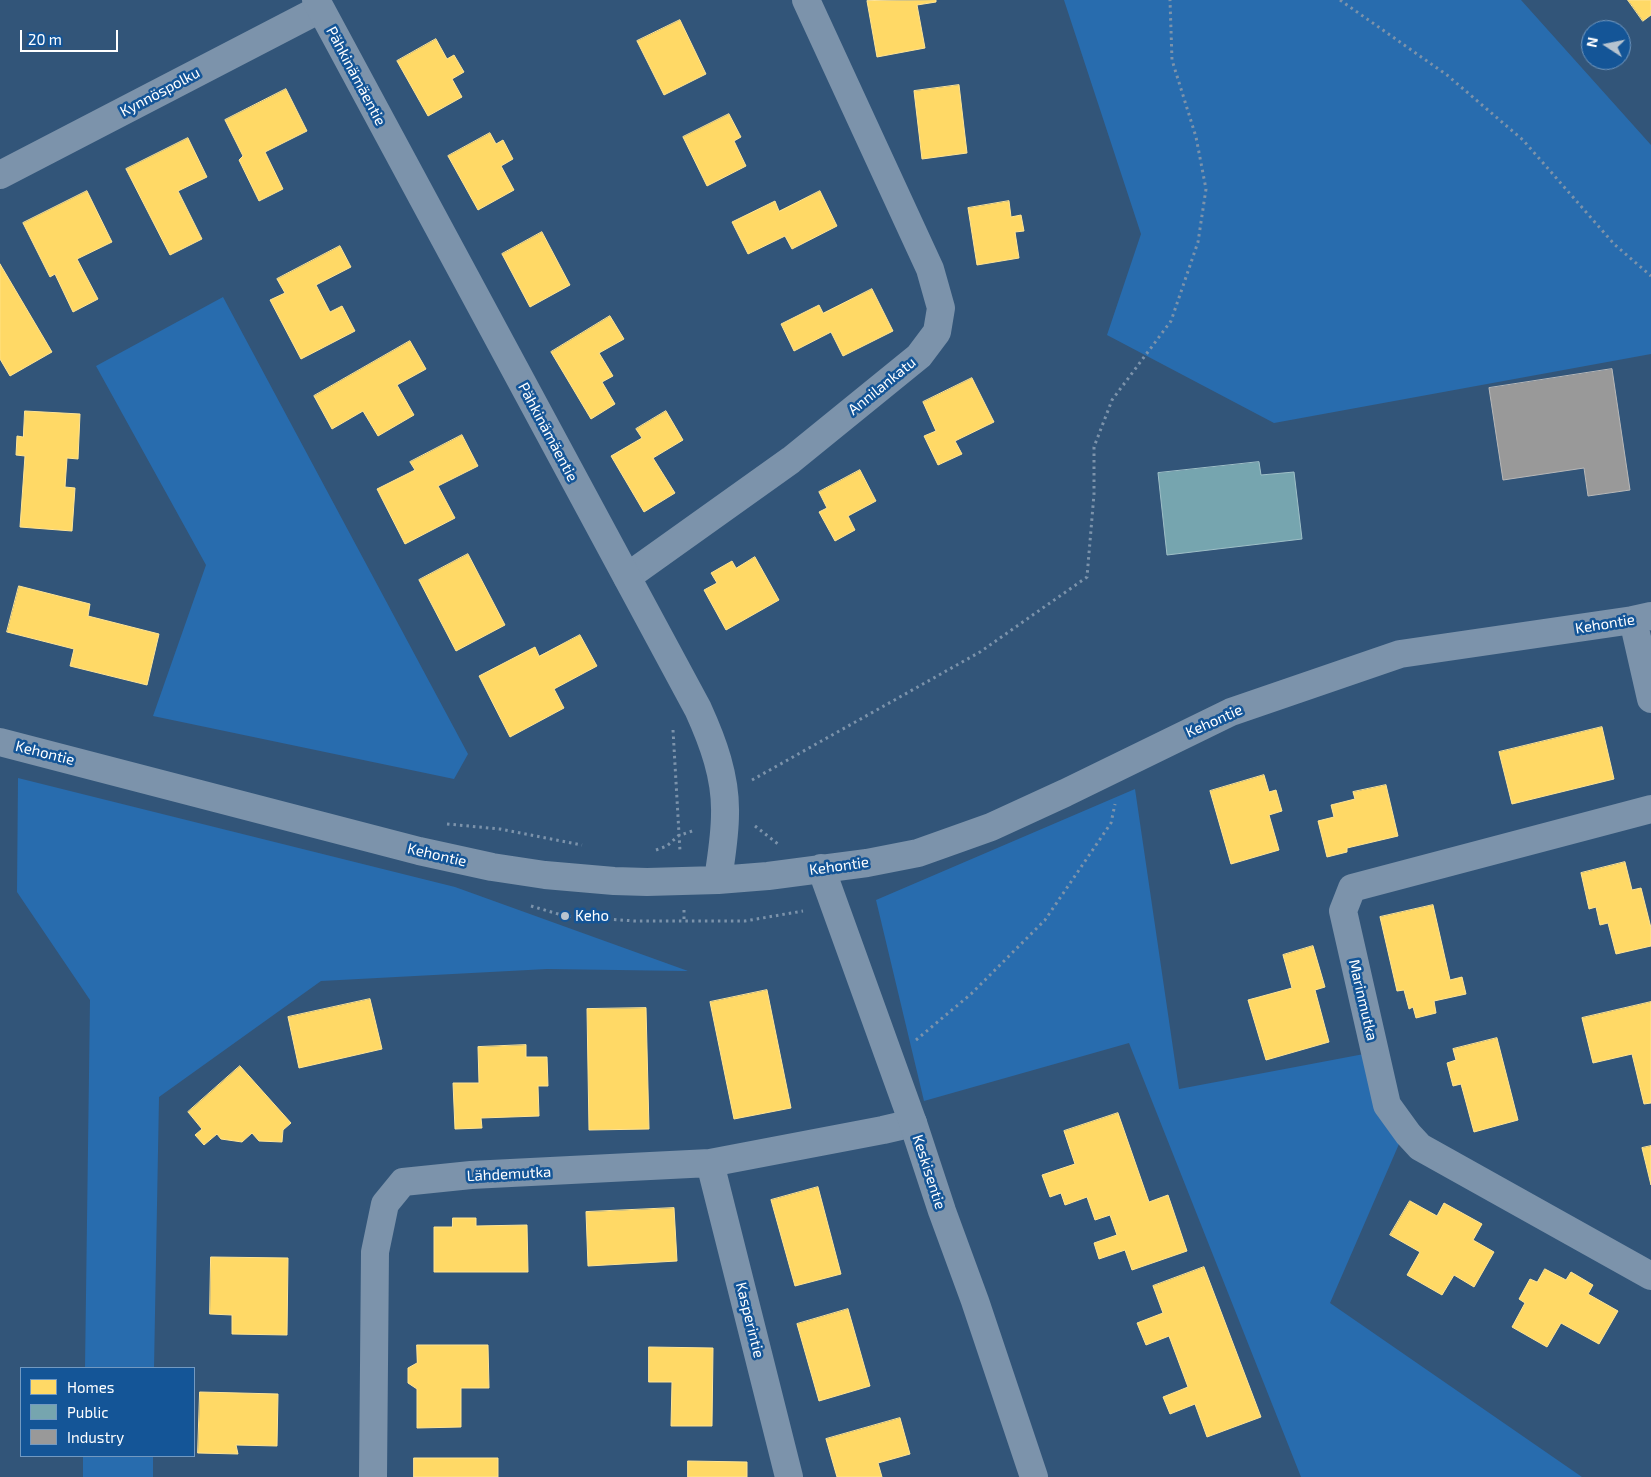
<!DOCTYPE html>
<meta charset="utf-8">
<style>
body{margin:0}
#map{position:relative;width:1651px;height:1477px;overflow:hidden;background:#325579;font-family:"Exo 2",sans-serif}
canvas{display:block}
.legend{position:absolute;left:20px;top:1367px;width:175px;height:90px;box-sizing:border-box;background:#145597;border:1px solid #7299c1;margin:0;padding:6px 9px;list-style:none;font-size:15px;color:#fff}
.legend li{display:flex;align-items:center;gap:10px;height:25px}
.legend b{width:25px;border:1px solid #7299c1}
.north{position:absolute;left:1581px;top:20px;width:50px;height:50px;box-sizing:border-box;background:#145597;border:1px solid #7299c1;border-radius:50%;rotate:281deg;font-size:14px;font-weight:700;line-height:20px;text-align:center;color:#fff}
.north::after{content:'';display:block;margin:auto;width:18px;height:22px;background:#b7c4d0;clip-path:polygon(50% 0,100% 100%,50% 72%,0 100%)}
.scale{position:absolute;left:20px;top:30px;width:98px;height:22px;box-sizing:border-box;border:2px solid #fff;border-top:0;padding-left:6px;font-size:15px;line-height:18px;white-space:nowrap;color:#fff;-webkit-text-stroke:4px #145597;paint-order:stroke}
</style>
<div id="map">
<canvas width="1651" height="1477"></canvas>
<ul class="legend">
<li><b style="height:14px;background:#ffd966"></b>Homes</li>
<li><b style="height:14px;background:#76a5af"></b>Public</li>
<li><b style="height:14px;background:#999"></b>Industry</li>
</ul>
<div class="north">N</div>
<div class="scale">20 m</div>
</div>
<script>
const ctx = document.querySelector('canvas').getContext('2d');
ctx.lineJoin = 'round';
function paint(path, color) {
  ctx.fillStyle = color;
  ctx.fill(path, 'evenodd');
}
function stroke(path, color, width, dash) {
  ctx.strokeStyle = color;
  ctx.lineWidth = width;
  ctx.lineCap = dash ? 'butt' : 'round';
  ctx.setLineDash(dash || []);
  ctx.stroke(path);
}
function write(font, color, halo, rows, align = 'center') {
  ctx.font = font + ' "Exo 2",sans-serif';
  ctx.lineWidth = 5;
  ctx.setLineDash([]);
  ctx.textBaseline = 'middle';
  ctx.strokeStyle = halo;
  ctx.fillStyle = color;
  for (const [text, x, y, turn = 0] of rows) {
    ctx.save();
    ctx.translate(x, y);
    ctx.rotate((+turn || 0) * Math.PI / 180);
    ctx.textAlign = isNaN(turn) ? turn : align;
    if (halo) ctx.strokeText(text, 0, 0);
    ctx.fillText(text, 0, 0);
    ctx.restore();
  }
}
paint(new Path2D(`
 M1064,0H1521L1651,145V354L1274,423L1107,335L1141,234Z
 M223,297L468,754L454,779L153,716L206,565L96,366Z
 M18,778L455,887L688,971L547,969L321,981L159,1097L154,1368H85L90,1000L17,892Z
 M1135,789L1179,1089L1364,1054L1399,1144L1330,1303L1582,1477H1301L1129,1043L924,1101L876,900Z
 M83,1456H153V1477H83Z`), '#286cae');
const homes = new Path2D(`
 M936,0V2L917,5L925,48L877,57L867,1Z
 M1628,0H1651V15L1643,21Z
 M680,20L706,74L664,95L637,41Z
 M436,39L447,59L454,55L464,72L452,79L462,97L428,116L397,61Z
 M959,85L967,153L922,159L914,91Z
 M286,89L307,131L265,152L283,189L259,201L239,160L243,156L225,120Z
 M729,114L741,137L734,141L746,166L707,186L683,137Z
 M490,133L496,144L503,140L513,159L501,166L514,190L478,210L448,156Z
 M188,138L207,177L178,191L202,239L170,255L126,169Z
 M87,191L112,242L77,259L98,299L73,312L55,274L50,277L23,223Z
 M820,191L837,226L792,249L785,236L748,254L732,222L775,201L779,211Z
 M1009,201L1011,217L1021,215L1024,231L1015,232L1019,258L977,265L968,208Z
 M542,232L570,285L530,307L502,254Z
 M340,246L351,267L316,285L330,312L342,306L355,331L301,359L270,300L285,293L277,279Z
 M0,264L52,352L10,376L0,359Z
 M872,289L893,331L843,356L831,332L794,351L781,324L819,305L823,313Z
 M610,316L624,339L599,353L613,376L602,382L615,404L591,419L551,352Z
 M410,341L426,369L397,385L414,415L378,436L363,411L332,429L314,396Z
 M972,378L994,422L955,441L962,454L938,465L924,436L936,431L923,402Z
 M25,411L80,414L78,459L67,458L65,487L75,488L72,531L20,527L25,456L16,455L17,436L23,437Z
 M666,411L683,440L653,458L675,493L644,512L611,456L642,438L636,429Z
 M462,435L478,466L438,486L455,518L405,544L377,489L415,470L410,462Z
 M860,470L876,501L848,516L855,530L835,541L819,512L827,508L819,492Z
 M468,554L505,625L456,651L419,580Z
 M755,557L779,600L726,630L704,590L717,583L711,573L732,561L736,568Z
 M19,586L90,604L88,616L159,634L147,685L70,666L74,649L7,632Z
 M580,635L597,666L554,689L564,708L510,737L479,676L535,647L539,656Z
 M1602,727L1614,779L1512,804L1499,752Z
 M1264,775L1269,792L1276,790L1282,811L1269,815L1279,850L1231,864L1210,791Z
 M1386,785L1398,836L1347,848V852L1327,857L1318,821L1334,817L1331,805L1355,799L1353,792Z
 M1625,862L1632,890L1641,888L1651,928V946L1616,954L1608,923L1600,925L1596,907L1589,909L1581,873Z
 M1433,905L1450,980L1462,977L1466,994L1434,1001L1436,1013L1416,1018L1413,1007L1409,1009L1404,990L1397,991L1380,917Z
 M1313,946L1325,987L1315,990L1329,1042L1266,1060L1248,1000L1292,988L1283,955Z
 M767,990L791,1108L734,1119L710,1002Z
 M370,999L382,1049L299,1068L288,1017Z
 M1651,1002V1103L1644,1104L1632,1054L1593,1063L1582,1018Z
 M646,1008L649,1129L589,1130L587,1009Z
 M1497,1038L1518,1120L1474,1132L1461,1084L1453,1086L1447,1063L1456,1060L1453,1049Z
 M526,1045V1057H547L548,1086H538L539,1116L481,1118L482,1128L455,1129L453,1083H479L478,1047Z
 M240,1066L291,1123L283,1130L282,1142L259,1141L252,1133L242,1142L221,1139L217,1134L204,1145L195,1135L202,1129L188,1112Z
 M1118,1113L1149,1202L1168,1195L1187,1251L1132,1270L1125,1250L1099,1259L1094,1243L1117,1235L1110,1215L1095,1220L1087,1197L1065,1205L1061,1193L1050,1197L1042,1175L1075,1164L1064,1131Z
 M1651,1146V1185L1642,1148Z
 M818,1187L841,1274L795,1286L771,1200Z
 M1410,1201L1437,1216L1444,1203L1482,1224L1473,1240L1494,1252L1474,1287L1454,1275L1442,1295L1407,1275L1420,1252L1390,1235Z
 M674,1208L677,1261L588,1266L586,1212Z
 M453,1218H476V1226L527,1225L528,1272H434V1227H452Z
 M211,1257L288,1258L287,1335L232,1334V1315L210,1314Z
 M1204,1267L1261,1417L1207,1437L1195,1404L1170,1414L1163,1397L1188,1387L1169,1336L1146,1345L1137,1323L1163,1313L1153,1286Z
 M1545,1269L1566,1280L1571,1272L1593,1285L1588,1294L1618,1311L1599,1344L1561,1323L1547,1347L1512,1327L1525,1303L1519,1299L1530,1279L1537,1282Z
 M848,1309L870,1386L819,1401L797,1324Z
 M417,1345H488L489,1388H461V1427L417,1428V1389L408,1383V1368L417,1363Z
 M649,1347L713,1348L712,1426H671L672,1382H649Z
 M200,1392L278,1394L277,1446L236,1445L238,1454L198,1453Z
 M900,1418L910,1454L878,1463L882,1477H837L826,1439Z
 M414,1458H498V1477H414Z
 M688,1461L747,1462V1477H688Z`);
paint(homes, '#ffd966');
stroke(homes, '#ffe494', 1);
const public = new Path2D(`
 M1259,462L1261,475L1294,472L1302,539L1167,555L1158,473Z`);
paint(public, '#76a5af');
stroke(public, '#9fc0c7', 1);
const industry = new Path2D(`
 M1612,369L1630,490L1588,496L1584,468L1503,480L1489,388Z`);
paint(industry, '#999');
stroke(industry, '#b8b8b8', 1);
stroke(new Path2D(`
 M1340,0L1447,75L1523,140L1614,244L1651,276
 M673,730L680,851
 M752,780L980,652L1087,577L1094,494V447L1112,400L1171,321L1198,242L1206,189L1196,137L1172,60L1170,0
 M447,824L500,829L582,845
 M755,826L778,844
 M656,850L667,846L678,836L695,830
 M531,906L565,916L635,921H745L803,911
 M684,910V920
 M916,1040L971,994L1045,920L1111,823L1115,804`), '#7c93ab', 3, [2.5, 4]);
stroke(new Path2D(`
 M0,175L320,9
 M627,577L791,460L919,356L937,332L941,308L930,269L806,0
 M1651,809L1352,888L1343,911L1387,1105L1408,1134L1420,1147L1651,1276
 M710,1163L789,1477
 M373,1477L375,1252L385,1204L403,1182L471,1175L710,1163L883,1130L913,1123`), '#7c93ab', 28);
stroke(new Path2D(`
 M316,0L698,709C713,742 726,777 725,814C725,836 721,858 718,880
 M1633,620L1651,699
 M0,742L419,851L492,867L545,875L614,881L647,882L718,880L768,876L867,863L918,853L991,827L1065,793L1231,712L1400,654L1633,620L1651,616
 M821,868L913,1123L942,1211L975,1301L1034,1477`), '#7c93ab', 28);
for (const [x, y, r, color] of [
 [565,916,5,"#b7c4d0"]
]) {
  const dot = new Path2D();
  dot.arc(x, y, r, 0, 2 * Math.PI);
  ctx.fillStyle = color;
  ctx.fill(dot);
  stroke(dot, '#145597', 2);
}
write('15px', '#fff', '#145597', [
 ["Pähkinämäentie",356,76,62],
 ["Kynnöspolku",160,92,-28],
 ["Annilankatu",882,386,-39],
 ["Pähkinämäentie",548,432,62],
 ["Kehontie",1605,624,-9],
 ["Kehontie",1214,721,-24],
 ["Kehontie",45,753,14],
 ["Kehontie",437,855,13],
 ["Kehontie",839,866,-8],
 ["Marinmutka",1363,1000,77],
 ["Keskisentie",929,1172,72],
 ["Lähdemutka",509,1174,-3],
 ["Kasperintie",750,1320,76]
]);
write('15px', '#fff', '#145597', [
 ["Keho",575,916]
], 'left');
</script>
